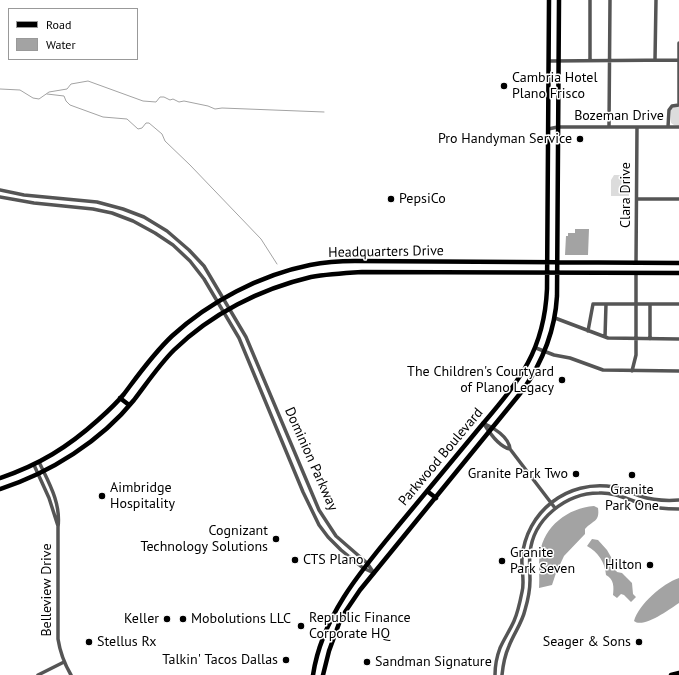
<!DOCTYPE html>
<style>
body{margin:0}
#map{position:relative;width:679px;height:675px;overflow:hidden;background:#fff;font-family:"PT Sans",sans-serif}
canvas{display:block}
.legend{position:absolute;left:8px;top:8px;width:130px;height:52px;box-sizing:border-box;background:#fff;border:1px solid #999;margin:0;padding:5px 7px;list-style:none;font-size:12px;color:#000}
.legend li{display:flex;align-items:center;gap:8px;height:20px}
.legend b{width:20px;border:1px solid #999}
</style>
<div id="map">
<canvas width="679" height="675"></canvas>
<ul class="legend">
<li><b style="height:5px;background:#000"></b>Road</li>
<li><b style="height:11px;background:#a3a3a3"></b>Water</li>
</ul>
</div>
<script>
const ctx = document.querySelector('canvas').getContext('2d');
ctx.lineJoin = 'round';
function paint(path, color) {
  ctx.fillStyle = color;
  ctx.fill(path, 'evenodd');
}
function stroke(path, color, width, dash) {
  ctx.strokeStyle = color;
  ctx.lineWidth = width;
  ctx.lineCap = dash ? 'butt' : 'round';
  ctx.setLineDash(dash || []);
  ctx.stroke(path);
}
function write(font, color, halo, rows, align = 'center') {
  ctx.font = font + ' "PT Sans",sans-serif';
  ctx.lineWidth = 3;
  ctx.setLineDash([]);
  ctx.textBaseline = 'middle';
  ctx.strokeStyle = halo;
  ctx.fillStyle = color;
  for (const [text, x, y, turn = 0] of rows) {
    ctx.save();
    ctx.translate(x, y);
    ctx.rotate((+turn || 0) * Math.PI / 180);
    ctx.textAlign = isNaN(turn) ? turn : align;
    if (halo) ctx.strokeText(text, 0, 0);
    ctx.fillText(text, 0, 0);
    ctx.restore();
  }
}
paint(new Path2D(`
 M674,106L679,107V126L674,125L671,123V109Z
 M614,175H630L629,196H611V180Z`), '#dcdcdc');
paint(new Path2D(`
 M575,229H589L588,255H565L566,236H568V233H575Z
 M594,506L598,508C600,522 593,520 585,529V534L564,556L556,573L552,585L539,588C540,576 538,565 540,553C544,526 568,508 594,506Z
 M592,539L598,540L607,550L611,557L614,568L617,572L622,573L632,583L633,594L636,597L631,602L624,595L621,594L617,598L613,595C614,587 614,579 606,575C605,562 598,552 587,546Z
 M679,578V603C670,609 643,629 634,621C639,604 662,584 679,578Z`), '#a3a3a3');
stroke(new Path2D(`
 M0,89L20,90L33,98L39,99L49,92L67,89L71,84L88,81L143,101L156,102L160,97H164L170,100L173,99L179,102L184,101L208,106L215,109L222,108L324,112
 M47,94L64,96L66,101L70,105L103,117L127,119L138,129L142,128L146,123H149L162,134L165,141L190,165L261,239L277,264`), '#a3a3a3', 1);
stroke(new Path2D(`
 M679,43V103
 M590,60V0
 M655,60L656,0
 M549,61L679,60
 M609,127L610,0
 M668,127L669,110L672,106L679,105
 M548,129L558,127H679
 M0,190L24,195L97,202L123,209L144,217L167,231L189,250L204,266L246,337L319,510L336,536L367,563L374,573
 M0,197L34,203L93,209L112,213L133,221L155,233L173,245L190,261L204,279L239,338L303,492L319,525L328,537L341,550L363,568L374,573
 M637,199H679
 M636,263L637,127
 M555,318L608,338L679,339
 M588,331L593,304H679
 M605,337L606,304
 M650,339V304
 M536,348L554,355L570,358L603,370L679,371
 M632,371L636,355V273
 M483,423C493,427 509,437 510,449L555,508
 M484,424C489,432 499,447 510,449
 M39,462C49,483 61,503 58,527V639C60,652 64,663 71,675
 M34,465L49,498L58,526
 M38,675L64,662
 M495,675C495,666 497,656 500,648C504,639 510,630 514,621C518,612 520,602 522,592C525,581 521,569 522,558C526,512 567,479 614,487C623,488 631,493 640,496C652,500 666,501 679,500
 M502,675C503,665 505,655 509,646C514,633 522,623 525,610C528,600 530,590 530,580C530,571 529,562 530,553C533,519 566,493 599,493C616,492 630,501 646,505C657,509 668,509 679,509`), '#555', 3.5);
stroke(new Path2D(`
 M120,398L129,405
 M0,478C39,465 68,447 98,420C107,412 116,404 124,394C139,374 153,354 172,336C209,302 260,275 310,265C325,262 340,261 355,261L679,263
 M0,489C50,473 101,441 134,400C147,383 159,365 174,350C211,314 260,289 311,277C328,274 345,273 362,272L679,273
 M427,491L436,498
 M313,675C322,614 365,566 403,520C427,491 452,461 476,432C516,384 544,355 547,289L549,0
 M323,675L329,651L341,618L360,590L523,390C543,361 555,331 557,296L559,0
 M671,675L679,673`), '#000', 4.5);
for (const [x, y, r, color] of [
 [504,86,4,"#000"],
 [580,139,4,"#000"],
 [391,199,4,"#000"],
 [562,380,4,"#000"],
 [576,474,4,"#000"],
 [632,475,4,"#000"],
 [102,496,4,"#000"],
 [276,539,4,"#000"],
 [295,560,4,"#000"],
 [502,561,4,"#000"],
 [650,565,4,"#000"],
 [167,619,4,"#000"],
 [183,619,4,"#000"],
 [301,626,4,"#000"],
 [89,642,4,"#000"],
 [639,642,4,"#000"],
 [286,660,4,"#000"],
 [367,662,4,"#000"]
]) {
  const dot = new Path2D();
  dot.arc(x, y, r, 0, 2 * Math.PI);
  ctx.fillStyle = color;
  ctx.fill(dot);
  stroke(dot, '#fff', 1.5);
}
write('14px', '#000', '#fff', [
 ["Cambria Hotel",512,78],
 ["Plano Frisco",512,94],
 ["Pro Handyman Service",572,139,"right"],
 ["PepsiCo",399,199],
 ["The Children's Courtyard",554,372,"right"],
 ["of Plano Legacy",554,388,"right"],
 ["Granite Park Two",568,474,"right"],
 ["Aimbridge",110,488],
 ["Hospitality",110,504],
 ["Granite",632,490,"center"],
 ["Park One",632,506,"center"],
 ["Cognizant",268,531,"right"],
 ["Technology Solutions",268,547,"right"],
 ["Granite",510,553],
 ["Park Seven",510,569],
 ["CTS Plano",303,560],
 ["Hilton",642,565,"right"],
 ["Republic Finance",309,618],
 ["Corporate HQ",309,634],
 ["Keller",159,619,"right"],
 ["Mobolutions LLC",191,619],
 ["Stellus Rx",97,642],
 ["Seager & Sons",631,642,"right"],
 ["Talkin' Tacos Dallas",278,660,"right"],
 ["Sandman Signature",375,662]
], 'left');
write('14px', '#000', '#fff', [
 ["Bozeman Drive",619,116],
 ["Clara Drive",626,195,-90],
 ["Headquarters Drive",386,252,-1],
 ["Parkwood Boulevard",441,457,-50],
 ["Dominion Parkway",311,459,66],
 ["Belleview Drive",47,590,-90]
]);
</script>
